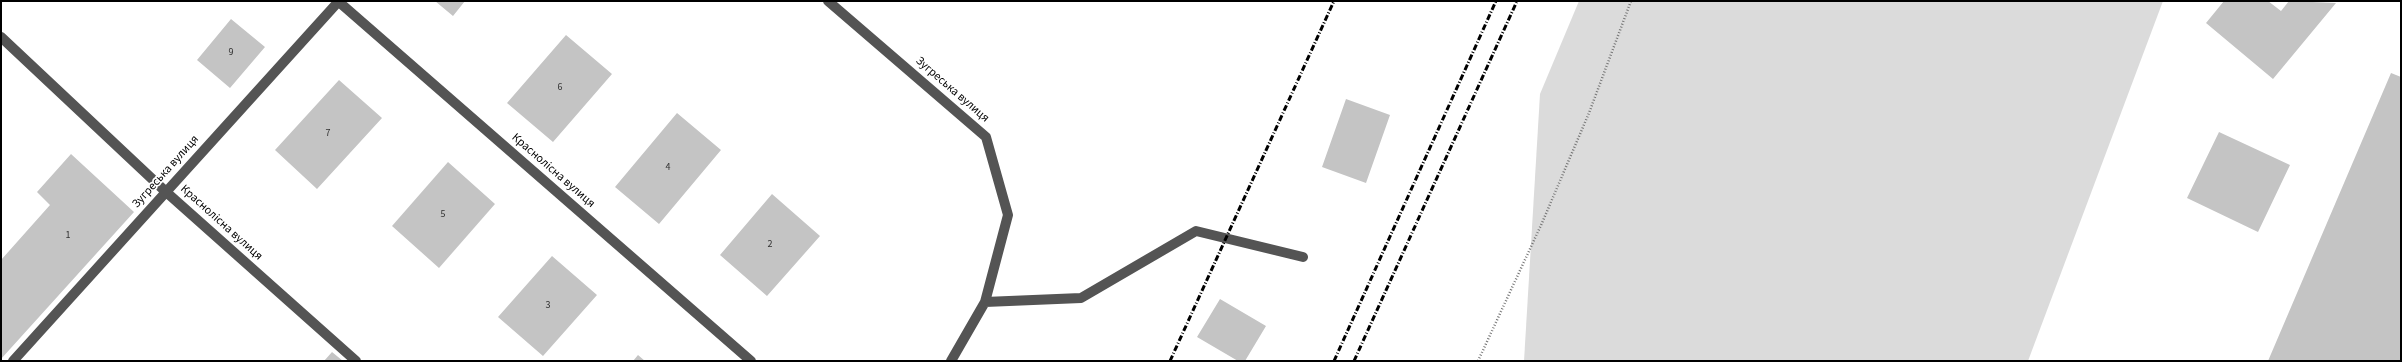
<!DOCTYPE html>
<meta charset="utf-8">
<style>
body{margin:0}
#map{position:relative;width:2402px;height:362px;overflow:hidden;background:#fff;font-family:"Source Sans 3",sans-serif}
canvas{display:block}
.frame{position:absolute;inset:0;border:2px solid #000;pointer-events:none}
</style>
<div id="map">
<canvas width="2402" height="362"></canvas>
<div class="frame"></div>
</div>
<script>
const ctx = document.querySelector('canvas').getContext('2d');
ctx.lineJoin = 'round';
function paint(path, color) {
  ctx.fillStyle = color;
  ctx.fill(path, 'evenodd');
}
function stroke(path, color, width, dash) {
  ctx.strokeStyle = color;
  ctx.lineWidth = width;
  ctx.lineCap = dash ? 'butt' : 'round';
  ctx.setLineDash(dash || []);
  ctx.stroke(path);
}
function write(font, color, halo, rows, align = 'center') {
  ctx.font = font + ' "Source Sans 3",sans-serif';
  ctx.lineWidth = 3.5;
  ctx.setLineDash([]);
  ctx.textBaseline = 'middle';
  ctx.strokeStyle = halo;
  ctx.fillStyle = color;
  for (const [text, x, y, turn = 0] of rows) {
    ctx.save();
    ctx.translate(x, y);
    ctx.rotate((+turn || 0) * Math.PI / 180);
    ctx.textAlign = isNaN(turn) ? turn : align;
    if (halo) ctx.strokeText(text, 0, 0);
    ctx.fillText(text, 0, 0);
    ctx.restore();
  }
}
paint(new Path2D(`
 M1579,1H2163L2028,361H1524L1540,94Z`), '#dbdbdb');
paint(new Path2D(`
 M435,1H465L453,16Z
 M2224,1H2268L2281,11L2289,1L2336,3L2273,79L2206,23Z
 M231,19L265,47L230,88L197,60Z
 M566,35L612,74L553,142L507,103Z
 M2391,73L2401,77L2400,361H2268Z
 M339,80L382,118L317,189L275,150Z
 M1346,99L1390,115L1366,183L1322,167Z
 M677,113L721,150L659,224L615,187Z
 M2219,132L2290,165L2258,232L2187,198Z
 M71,154L134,212L1,359V260L50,205L37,192Z
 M448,162L495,204L439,268L392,226Z
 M772,194L820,236L767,296L720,255Z
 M552,256L597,295L543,356L498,317Z
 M1220,299L1266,326L1245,361H1238L1197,337Z
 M332,352L343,361H324Z
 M638,355L645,361H633Z`), '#c4c4c4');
stroke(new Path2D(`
 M1478,361L1542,223L1589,113L1631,1`), '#767676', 2.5, [1, 2]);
stroke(new Path2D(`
 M828,1L986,137L1008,215L985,302L951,361
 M339,2L751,361
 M1,37L165,191L356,361
 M985,302L1081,298L1196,231L1303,257
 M13,361L339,1`), '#545454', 10);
stroke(new Path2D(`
 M1170,361L1334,1
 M1334,361L1496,1
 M1354,361L1517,1`), '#000', 3, [6, 2, 1, 2]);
write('10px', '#313131', null, [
 ["9",231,53],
 ["6",560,88],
 ["7",328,134],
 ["4",668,168],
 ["5",443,215],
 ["1",68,236],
 ["2",770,245],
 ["3",548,306]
]);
write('12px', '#000', '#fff', [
 ["Зугреська вулиця",952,90,41],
 ["Краснолісна вулиця",553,171,41],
 ["Зугреська вулиця",166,172,-48],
 ["Краснолісна вулиця",221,223,42]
]);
</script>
